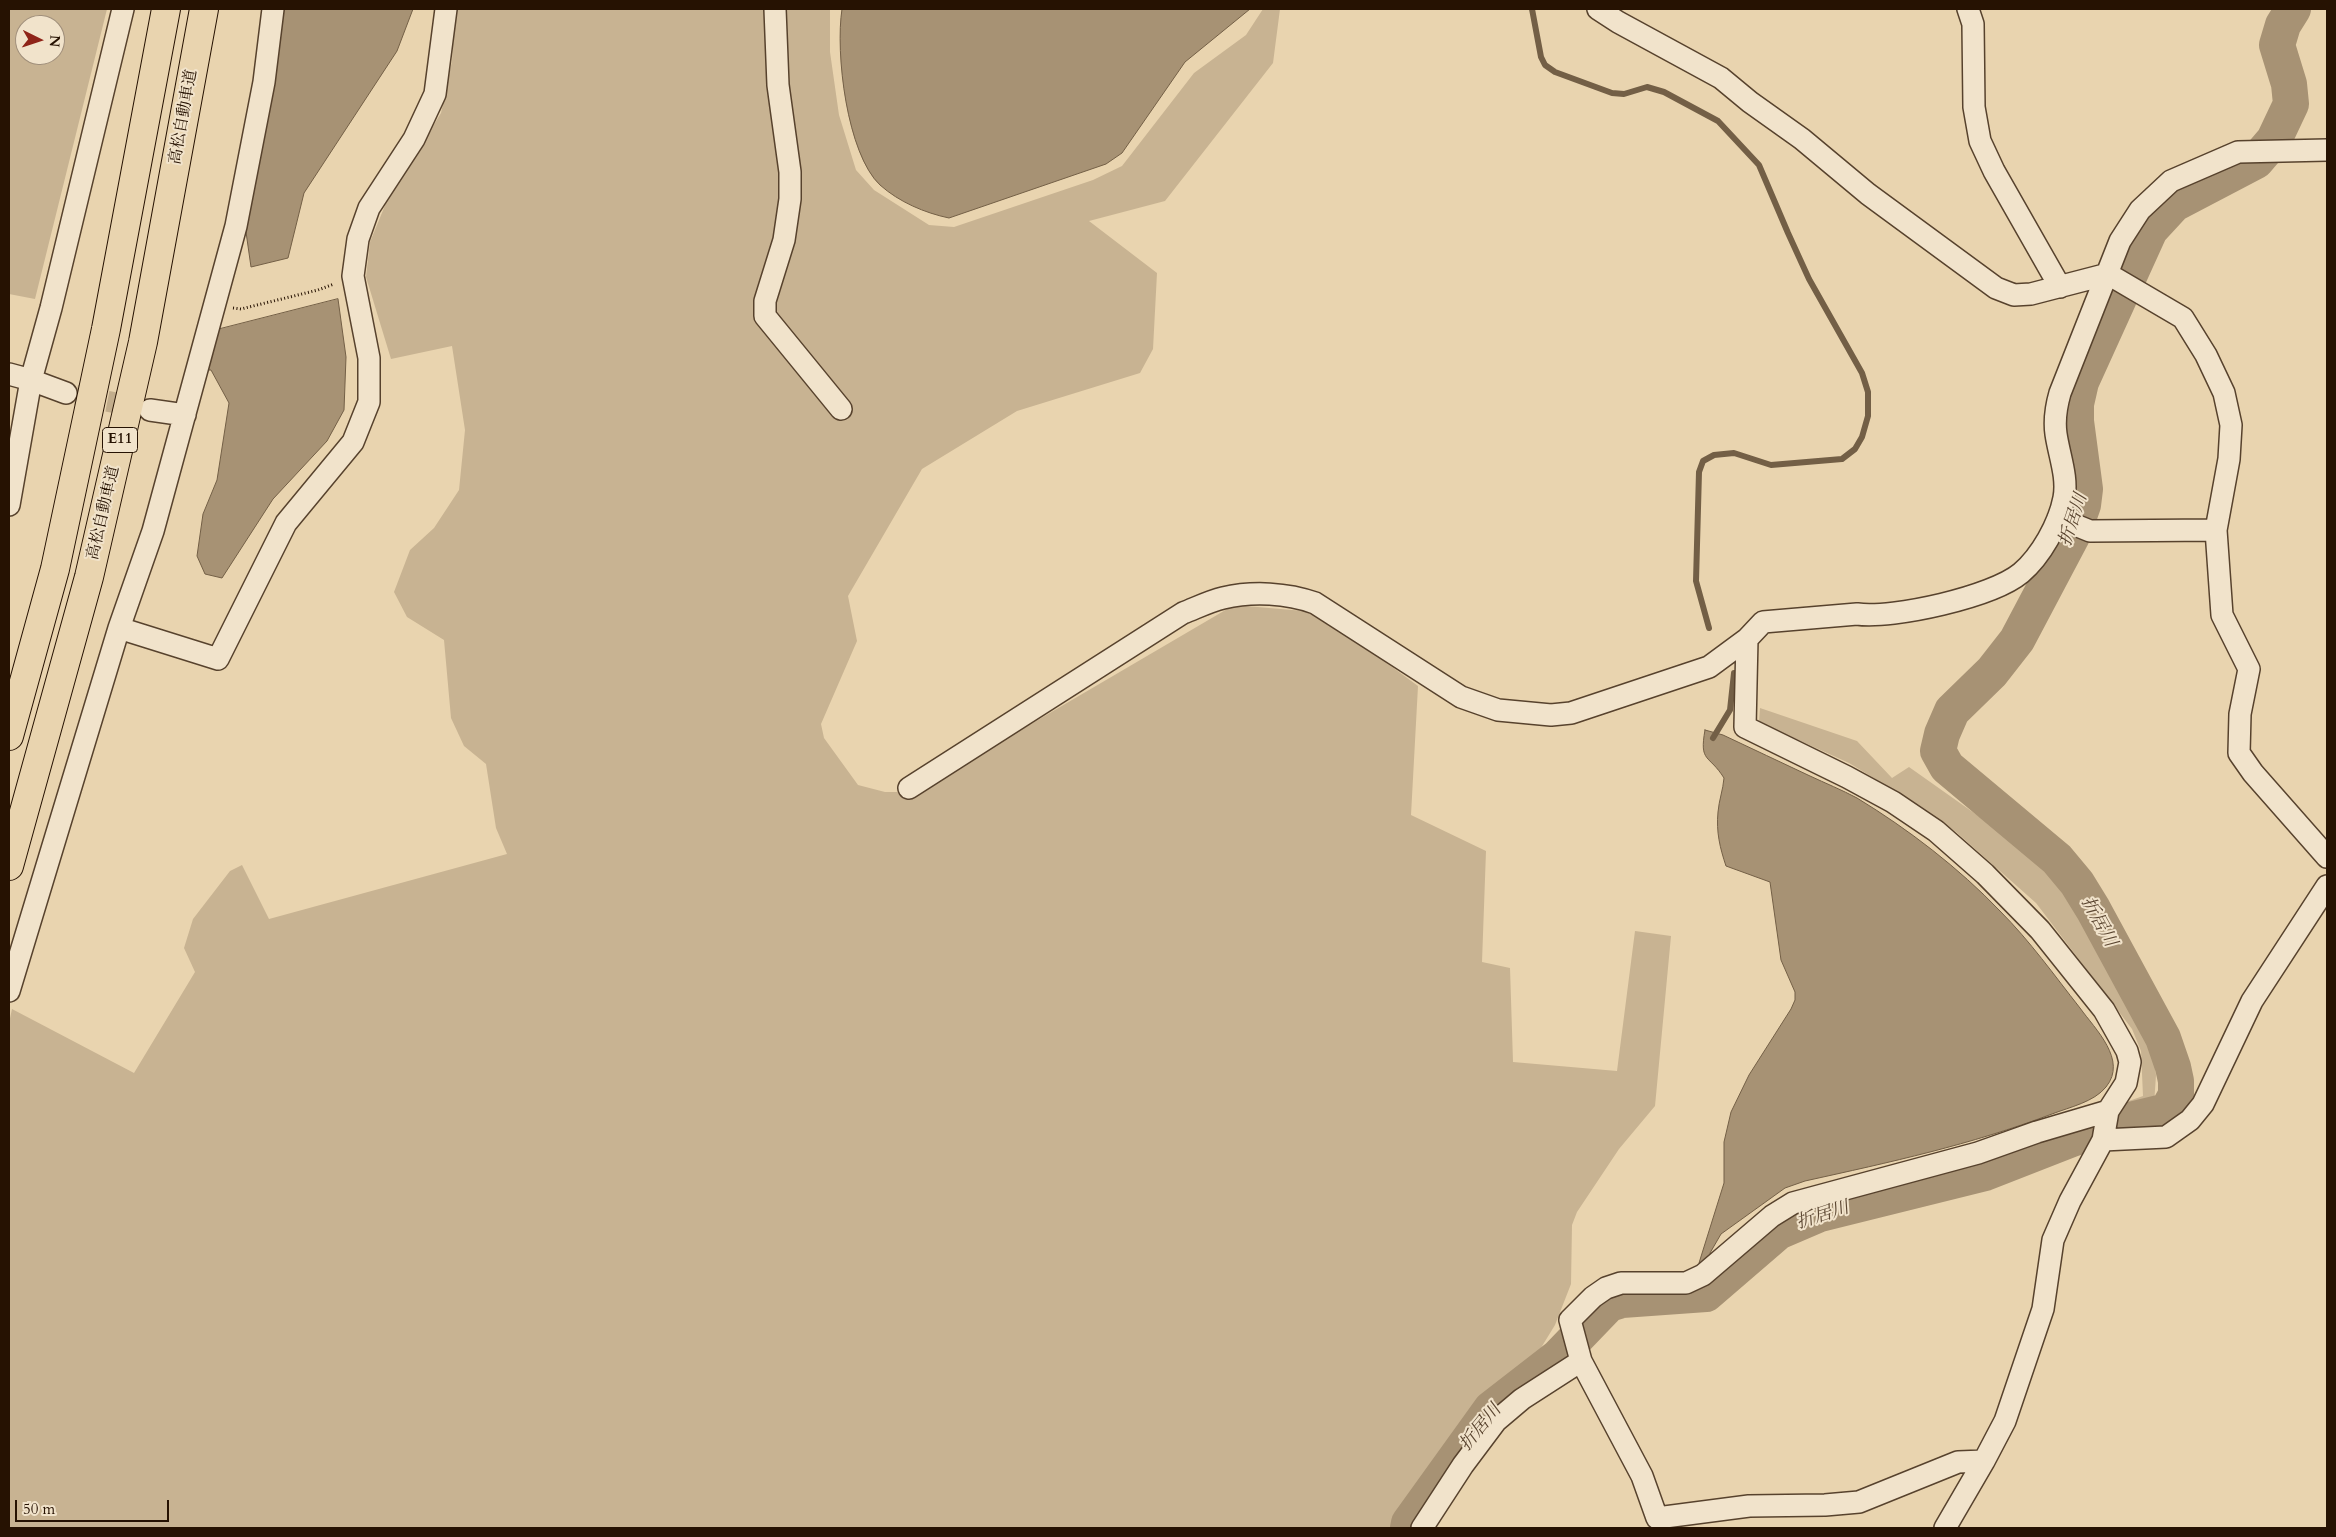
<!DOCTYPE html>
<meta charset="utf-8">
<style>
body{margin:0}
#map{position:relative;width:2336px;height:1537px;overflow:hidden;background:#e9d4af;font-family:Cardo,serif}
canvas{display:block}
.frame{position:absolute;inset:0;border:10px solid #261202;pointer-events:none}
.north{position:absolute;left:15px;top:15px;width:50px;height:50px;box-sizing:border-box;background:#f1e3cb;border:1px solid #a08f7b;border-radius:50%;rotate:94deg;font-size:14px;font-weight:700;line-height:20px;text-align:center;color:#261202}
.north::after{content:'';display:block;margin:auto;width:18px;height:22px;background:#8f2418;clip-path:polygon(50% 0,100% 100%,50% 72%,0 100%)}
.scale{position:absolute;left:15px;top:1500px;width:154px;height:22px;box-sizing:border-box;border:2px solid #261202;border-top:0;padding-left:6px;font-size:15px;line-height:18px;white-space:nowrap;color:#261202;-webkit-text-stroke:4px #f1e3cb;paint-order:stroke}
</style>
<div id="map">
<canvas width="2336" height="1537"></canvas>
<div class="frame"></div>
<div class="north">N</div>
<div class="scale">50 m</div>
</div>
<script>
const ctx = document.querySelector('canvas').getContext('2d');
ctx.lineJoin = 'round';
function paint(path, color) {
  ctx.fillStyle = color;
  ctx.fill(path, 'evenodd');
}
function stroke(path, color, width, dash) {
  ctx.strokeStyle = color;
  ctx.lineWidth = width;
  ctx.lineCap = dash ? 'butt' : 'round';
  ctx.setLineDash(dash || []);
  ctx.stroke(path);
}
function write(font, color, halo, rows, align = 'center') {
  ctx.font = font + ' Cardo,"Noto Serif JP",serif';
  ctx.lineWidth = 4;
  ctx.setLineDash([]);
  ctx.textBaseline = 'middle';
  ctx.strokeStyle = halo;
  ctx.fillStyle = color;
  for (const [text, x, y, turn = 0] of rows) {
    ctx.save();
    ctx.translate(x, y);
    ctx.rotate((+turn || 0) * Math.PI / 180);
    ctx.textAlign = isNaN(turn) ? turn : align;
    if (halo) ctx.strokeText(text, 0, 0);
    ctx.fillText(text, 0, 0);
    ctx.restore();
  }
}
paint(new Path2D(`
 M9,9H107L35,299L9,294ZM25,25H55V55H25Z
 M455,9H830V52L839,115L856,170L874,190L929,225L954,227L1093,180L1122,166L1194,73L1246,35L1263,9H1280L1273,63L1165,201L1089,221L1157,273L1153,349L1140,373L1017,411L922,469L848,596L857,641L821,724L824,738L858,785L885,792H915L1234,605L1304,611L1335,625L1418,686L1411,815L1486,851L1482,962L1510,968L1513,1062L1617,1071L1635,931L1671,936L1655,1106L1619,1149L1577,1212L1572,1225L1571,1284L1555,1325L1525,1374L1483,1408L1415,1504L1402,1528H9V1023L12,1009L134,1073L195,972L184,948L193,919L230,871L242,865L269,919L507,854L496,828L486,764L464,746L451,718L444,640L407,617L394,592L410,550L434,528L459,490L465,430L452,346L391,359L366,277L370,242L386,203L441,113L452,61Z
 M1760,708L1857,741L1892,778L1909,767L1984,820L2052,876L2078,909L2153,1049L2156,1075L2154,1105L2136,1111L2126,1102L2143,1096L2141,1051L2132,1029L2036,903L1956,832L1900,794L1849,763L1759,722Z`), '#c8b392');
const water = new Path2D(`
 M283,9H413L397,51L304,193L288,258L251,267L246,232L274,81Z
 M842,9H1250L1185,62L1122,153L1106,164L949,218C925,213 899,202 880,185C847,154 835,53 842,9Z
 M338,299L346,357L344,410L327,441L273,499L222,578L205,574L197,556L203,514L217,480L229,403L211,370H204L216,330Z
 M1705,730L1723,735C1752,749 1781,762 1810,776C1825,783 1842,790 1857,798C1908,829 1959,868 2000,911C2030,941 2054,975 2080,1008C2095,1029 2128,1060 2106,1087C2094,1102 2070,1107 2052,1114C1970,1145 1891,1162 1805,1181L1785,1188L1721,1234L1710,1253L1712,1258L1704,1264L1699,1263L1724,1183V1142L1731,1112L1749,1075L1791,1009L1795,1000V992L1781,960L1770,882L1726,866C1720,848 1716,832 1718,812C1719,800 1723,790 1724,778C1709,754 1699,763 1705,730Z`);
paint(water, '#a79274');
stroke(water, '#735f46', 1);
stroke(new Path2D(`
 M1532,9L1541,57L1545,65L1555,72L1612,93L1624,94L1647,87L1664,92L1718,121L1759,165L1788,233L1809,279L1862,373L1868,392V416L1862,437L1855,449L1842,459L1771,465L1734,453L1714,455L1703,461L1699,472L1696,581L1709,628
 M1713,738L1730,710L1734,673`), '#735f46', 6);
stroke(new Path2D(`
 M1408,1528L1409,1523L1491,1409L1558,1357L1609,1304L1622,1300L1706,1294L1778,1232L1820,1214L1985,1173L2072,1139L2118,1123L2167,1111L2176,1095V1081L2173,1067L2163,1038L2093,909L2077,883L2057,859L1947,767L1938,751L1942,734L1952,711L1992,672L2017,640L2072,536L2083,505L2085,489L2076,421V404L2081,382L2150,230L2174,204L2256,161L2274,140L2291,104L2289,84L2277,45L2283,25L2293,9`), '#a79274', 36);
stroke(new Path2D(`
 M76,395L142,408`), '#c2ad8c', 21, [21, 11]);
const minor = new Path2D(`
 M775,9L778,85L790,172V199L784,240L765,301V316L841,409
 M1598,9L1618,22L1721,78L1750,102L1802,139L1868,194L1996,288L2014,295L2031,294L2108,274L2183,318L2206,355L2224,393L2231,425L2229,459L2216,530L2222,615L2249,669L2240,714L2239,753L2253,773L2327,857
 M1968,9L1973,24L1974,107L1980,141L1994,171L2060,287
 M9,374L31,380L66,393
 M150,410L185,415
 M9,505L31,380L51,308L123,9
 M2058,518L2090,531L2216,530
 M119,628L218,659L286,523L353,442L369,402V358L353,276L358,239L369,208L414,139L435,94L446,9
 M1747,639L1745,727L1847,777L1893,802L1936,831L1985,874L2040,930L2104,1010L2127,1051L2130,1062L2126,1083L2108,1111L2103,1140L2070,1201L2053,1240L2043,1309L2005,1421L1984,1461L1945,1528
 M909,788L1183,613C1196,608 1210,601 1223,598C1253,591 1287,593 1315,603L1461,697L1498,710L1551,715L1571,713L1709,667L1747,639L1763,622L1857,614C1893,619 1992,597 2021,573C2041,556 2059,524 2064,498C2068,477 2059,455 2056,434C2054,420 2056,407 2060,393L2120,241L2140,210L2171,181L2238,152L2327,150
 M9,991L119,628L153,531L236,226L264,82L273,9
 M2103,1140L2166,1137L2190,1120L2203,1104L2252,1001L2327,886
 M1984,1461L1958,1462L1859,1502L1825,1505L1749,1506L1657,1518L1642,1476L1581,1361L1570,1320L1593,1297L1606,1288L1621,1283H1686L1703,1275L1772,1216L1793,1203L1978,1153L2037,1132L2108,1111
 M1422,1528L1463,1465L1496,1421L1522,1399L1581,1361`);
const highway = new Path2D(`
 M9,736L55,569L106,329L166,9
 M9,866L89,577L143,342L204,9`);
stroke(minor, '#57422d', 24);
stroke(highway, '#261202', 30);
stroke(new Path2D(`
 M233,308L241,309L318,290L334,284`), '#261202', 3, [1, 2.5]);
stroke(minor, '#f1e3cb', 21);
stroke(highway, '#e9d4af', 28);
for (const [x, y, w] of [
 [120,440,35]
]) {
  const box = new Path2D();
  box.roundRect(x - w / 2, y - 12.5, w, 25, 4);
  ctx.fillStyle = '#f1e3cb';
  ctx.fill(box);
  stroke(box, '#261202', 1);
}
write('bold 15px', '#261202', null, [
 ["E11",120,440]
]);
write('16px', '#261202', '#f1e3cb', [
 ["高松自動車道",184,117,-80],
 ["高松自動車道",104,513,-77]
]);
write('italic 18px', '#5a4530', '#f1e3cb', [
 ["折居川",2074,520,-72],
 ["折居川",2098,922,61],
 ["折居川",1823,1216,-18],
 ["折居川",1481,1428,-51]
]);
</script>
